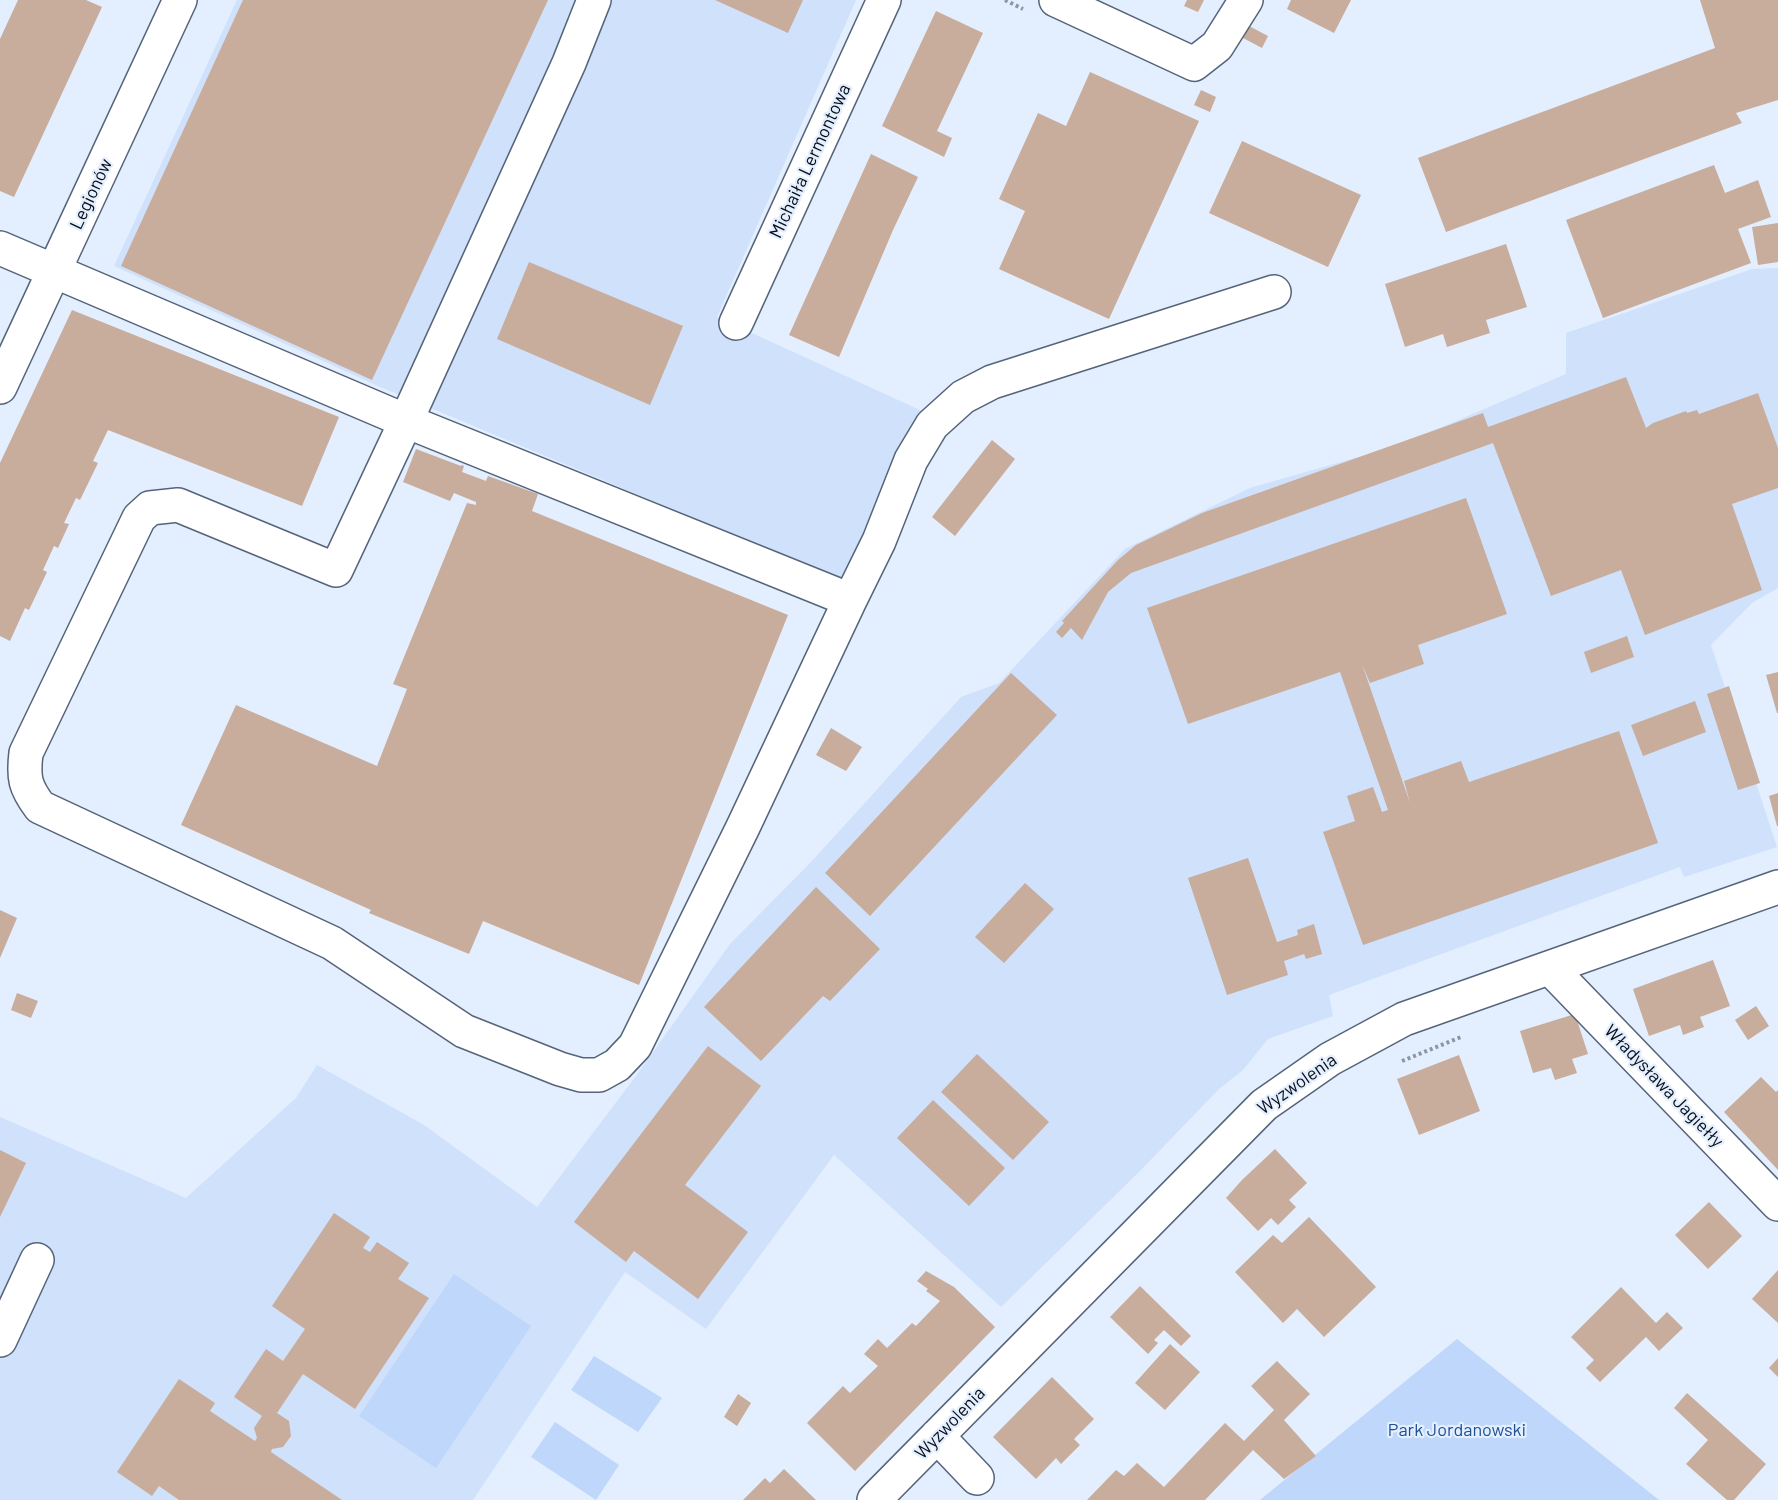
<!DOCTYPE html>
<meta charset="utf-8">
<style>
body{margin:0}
canvas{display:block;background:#e3eefe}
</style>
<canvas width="1778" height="1500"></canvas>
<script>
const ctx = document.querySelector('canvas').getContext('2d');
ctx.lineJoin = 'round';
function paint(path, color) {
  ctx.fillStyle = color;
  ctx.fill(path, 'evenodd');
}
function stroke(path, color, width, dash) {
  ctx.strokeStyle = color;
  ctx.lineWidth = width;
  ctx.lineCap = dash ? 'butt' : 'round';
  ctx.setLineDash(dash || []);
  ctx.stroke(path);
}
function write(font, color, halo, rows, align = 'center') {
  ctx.font = font + ' Barlow,sans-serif';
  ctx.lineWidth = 4.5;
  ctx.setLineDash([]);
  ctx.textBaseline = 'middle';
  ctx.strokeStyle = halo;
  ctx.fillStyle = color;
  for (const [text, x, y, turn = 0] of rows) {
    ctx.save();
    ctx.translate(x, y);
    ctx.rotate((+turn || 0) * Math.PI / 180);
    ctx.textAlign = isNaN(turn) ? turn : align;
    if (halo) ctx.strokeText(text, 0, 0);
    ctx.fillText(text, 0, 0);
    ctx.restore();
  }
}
paint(new Path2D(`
 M237,0H856L717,317L922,411L847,582L378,386L114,266Z
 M1778,268V588L1752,603L1711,645L1777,847L1684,877L1680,867L1329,995L1333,1016L1268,1039L1243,1070L1219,1089L1141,1170L1001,1307L834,1155L706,1329L625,1272L473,1500H0V1117L186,1198L296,1098L317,1065L424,1125L537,1207L636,1076L730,944L812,861L961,697L999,683L1125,549L1250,488L1400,445L1566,374V333L1752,269Z`), '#d0e1fb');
paint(new Path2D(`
 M454,1274L531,1326L436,1468L359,1416Z
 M1457,1339L1659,1500H1260Z
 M594,1356L662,1398L638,1432L571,1390Z
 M555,1422L619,1465L596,1500L531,1457Z`), '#bed7fb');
paint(new Path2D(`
 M18,0H86L102,7L14,197L0,191V39Z
 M243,0H548L372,380L121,266Z
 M715,0H803L788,33Z
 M1187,0H1204L1198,12L1184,6Z
 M1291,0H1351L1334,33L1287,9Z
 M1700,0H1778V100L1736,113L1742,123L1446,232L1418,158L1715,48Z
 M936,11L983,33L937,131L952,138L944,157L882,126Z
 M1249,26L1268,36L1262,48L1243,38Z
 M1090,72L1199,121L1109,319L999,269L1025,211L999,199L1038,113L1066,126Z
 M1201,90L1216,97L1210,112L1194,105Z
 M1242,141L1361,195L1328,267L1209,213Z
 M871,154L918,177L893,230L839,357L789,335Z
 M1714,165L1725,193L1758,180L1771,217L1738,229L1751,263L1603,318L1566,220Z
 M1778,223V262L1758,265L1752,227Z
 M1506,244L1527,307L1486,320L1490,333L1447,347L1443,334L1405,347L1385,284Z
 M529,262L683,326L650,405L497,339Z
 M72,310L339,417L302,506L108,430L93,461L98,463L80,500L76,498L64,523L69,524L58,548L54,546L43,570L47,572L29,610L25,608L10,641L0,636V463Z
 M1626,377L1646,428L1653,423L1686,411L1687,413L1697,410L1699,414L1758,393L1778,448V488L1732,504L1762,590L1645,635L1621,570L1551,596L1493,443L1131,573L1108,592L1082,640L1071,628L1062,638L1056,632L1064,623L1062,621L1118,560L1136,545L1202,513L1483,413L1488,427Z
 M992,440L1015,459L955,536L932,517Z
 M416,449L461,466L462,465L464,466L462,472L486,481L488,476L538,494L532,511L788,615L639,985L483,921L469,954L369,913L371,910L181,825L236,705L377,766L407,689L393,684L467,503L476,505V502L454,493L450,501L403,482Z
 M1466,498L1507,614L1418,645L1424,664L1370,683L1362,664L1410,803L1404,781L1461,761L1469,782L1619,731L1658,843L1363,945L1323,832L1355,821L1347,796L1373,787L1382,812L1388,810L1340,672L1188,724L1147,608Z
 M1627,636L1634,657L1591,673L1584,652Z
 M1778,672V713H1777L1766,675Z
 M1011,673L1057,715L870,916L825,873Z
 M1729,686L1760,783L1738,790L1707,694Z
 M1695,701L1706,732L1643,756L1631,725Z
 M831,728L862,747L846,771L816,755Z
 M1778,793V826H1777L1769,796Z
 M1248,858L1277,942L1298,935L1297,930L1314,924L1322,954L1306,959L1304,954L1284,961L1288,975L1227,995L1188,878Z
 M1025,883L1054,909L1004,963L975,937Z
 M816,887L880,949L830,1001L823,996L761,1061L704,1007Z
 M0,910L17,918L0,958Z
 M1713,960L1730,1006L1700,1017L1704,1027L1683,1035L1680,1025L1649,1036L1633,989Z
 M17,993L38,1001L31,1018L11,1010Z
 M1756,1006L1769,1026L1748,1040L1735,1020Z
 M1575,1014L1588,1054L1572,1059L1577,1073L1555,1080L1551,1068L1533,1073L1520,1031Z
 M708,1046L761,1086L685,1185L748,1232L698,1299L634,1251L626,1262L574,1222Z
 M977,1054L1049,1122L1013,1160L941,1092Z
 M1459,1055L1480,1111L1419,1135L1397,1079Z
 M1761,1077L1776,1092L1778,1090V1170L1724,1112Z
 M933,1100L1005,1168L969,1206L897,1138Z
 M1275,1149L1307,1183L1289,1200L1296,1207L1278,1225L1271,1218L1258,1231L1226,1198L1242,1180Z
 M0,1150L26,1163L0,1217Z
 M1709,1202L1742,1236L1708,1269L1675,1235Z
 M334,1213L370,1237L363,1248L370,1252L377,1242L409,1263L398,1279L429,1298L355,1409L303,1374L277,1413L289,1421L291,1436L283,1447L272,1449L271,1452L342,1500H179L159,1486L152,1496L117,1472L179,1379L215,1403L210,1411L255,1441L257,1438L254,1428L262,1416L234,1397L266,1349L283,1361L305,1329L272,1306Z
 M1309,1217L1376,1287L1324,1337L1297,1309L1283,1323L1235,1272L1273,1235L1282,1243Z
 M1778,1270V1323L1752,1299Z
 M926,1271L954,1287L995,1327L855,1471L807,1423L843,1386L850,1393L878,1366L864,1354L878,1339L887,1348L912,1323L916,1326L940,1301L926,1291L928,1289L917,1281Z
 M1140,1286L1191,1336L1181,1346L1164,1330L1154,1340L1158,1343L1148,1354L1110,1317Z
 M1621,1287L1656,1323L1667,1312L1683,1328L1659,1351L1646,1337L1600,1382L1586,1368L1594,1360L1571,1337Z
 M1170,1344L1200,1372L1165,1410L1135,1383Z
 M1778,1358V1377L1769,1368Z
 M1277,1361L1310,1394L1284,1420L1316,1456L1284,1479L1253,1450L1205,1500H1087L1116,1470L1124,1476L1137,1463L1164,1487L1225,1423L1244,1441L1274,1410L1251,1386Z
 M1052,1377L1094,1419L1074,1439L1080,1445L1061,1464L1056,1458L1036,1479L993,1437Z
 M1687,1393L1766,1464L1734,1500H1727L1686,1464L1708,1440L1674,1408Z
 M738,1394L751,1403L737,1426L724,1417Z
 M784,1469L816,1500H743L765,1478L770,1483Z`), '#c8ac9c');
const minor = new Path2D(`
 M1056,0L1194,64L1217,46L1246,0
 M0,248L406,421L850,600L743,827L635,1046L617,1065L599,1075H581L560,1069L464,1031L332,943L40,807C25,787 23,778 26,753L139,518L150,508L178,505L336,570L406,421L569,63L594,0
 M736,323L884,0
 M0,387L180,0
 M850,600L879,541L911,460L932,425L963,397L992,382L1274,292
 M1550,968L1778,1204
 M0,1340L37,1260
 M937,1436L977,1478
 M874,1500L1264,1105L1330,1059L1404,1019L1778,887`);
stroke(minor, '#55647a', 36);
stroke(new Path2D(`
 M1005,0L1023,9
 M1402,1061L1461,1037`), '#8d97a3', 4, [3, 3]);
stroke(minor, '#fff', 33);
write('18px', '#070d15', '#e3eefe', [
 ["Michaiła Lermontowa",810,161,-65],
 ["Legionów",91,194,-65],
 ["Wyzwolenia",1297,1084,-35],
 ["Władysława Jagiełły",1664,1086,46],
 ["Wyzwolenia",950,1423,-46]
]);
write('18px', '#1f4f93', '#e3eefe', [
 ["Park Jordanowski",1457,1430]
]);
</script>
